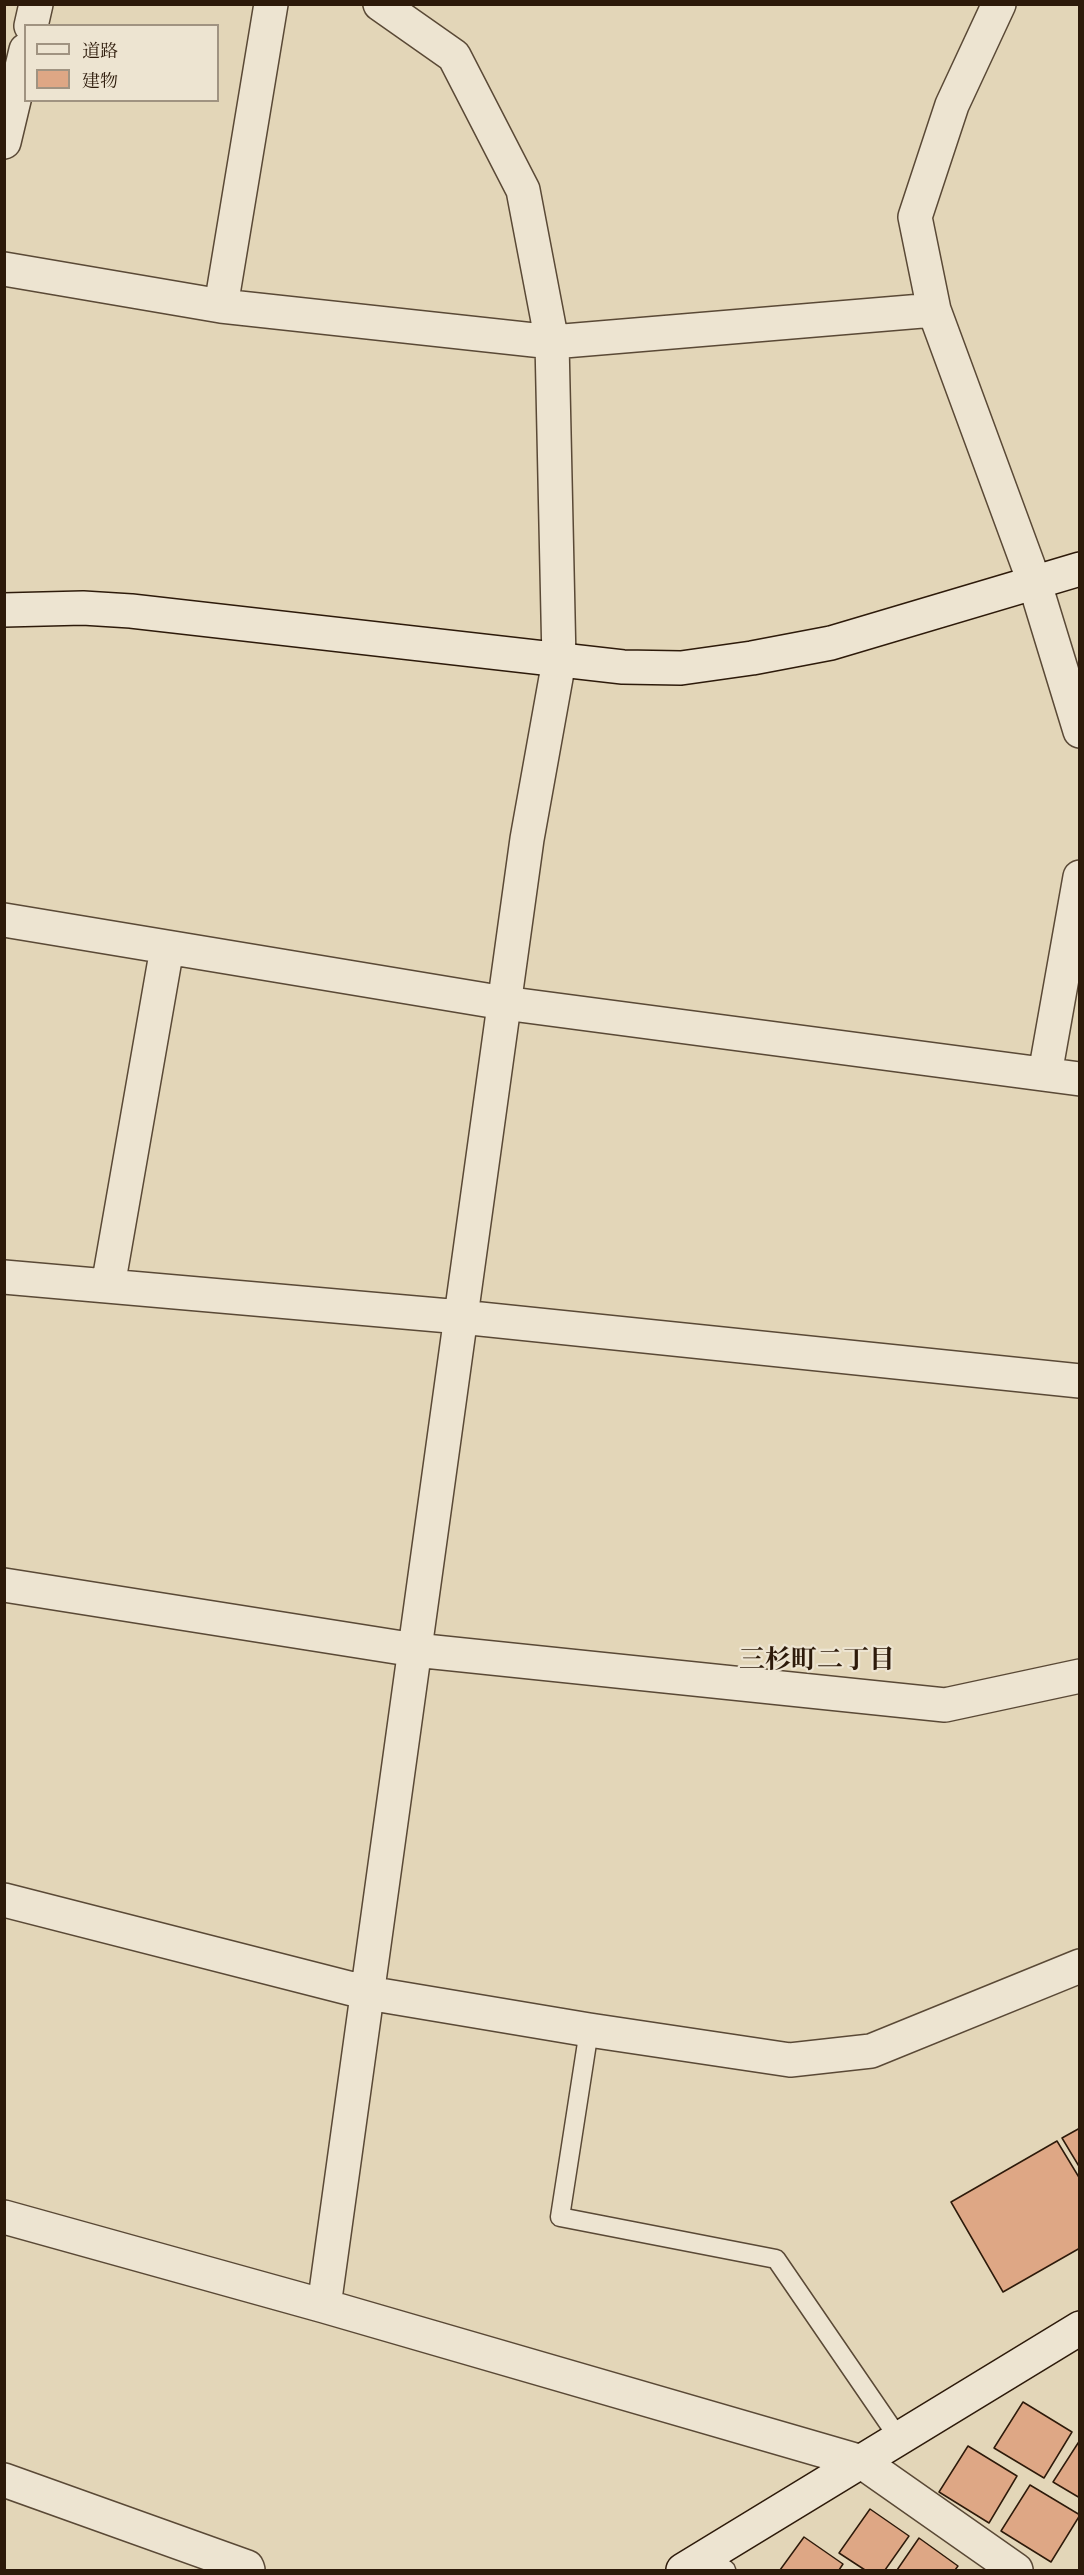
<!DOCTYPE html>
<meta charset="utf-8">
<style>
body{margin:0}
#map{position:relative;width:1084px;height:2575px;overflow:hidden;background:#e3d6b8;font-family:"Old Standard TT","Noto Serif JP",serif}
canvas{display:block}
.frame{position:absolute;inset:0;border:6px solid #2d1a0a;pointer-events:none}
.legend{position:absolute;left:24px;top:24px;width:195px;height:78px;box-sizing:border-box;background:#ede4d1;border:2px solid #a09381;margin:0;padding:8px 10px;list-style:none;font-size:18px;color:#2d1a0a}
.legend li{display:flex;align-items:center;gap:12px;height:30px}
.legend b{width:30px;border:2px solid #a09381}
</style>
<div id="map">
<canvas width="1084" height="2575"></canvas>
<div class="frame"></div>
<ul class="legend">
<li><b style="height:8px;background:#ede4d1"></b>道路</li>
<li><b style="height:16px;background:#dea785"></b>建物</li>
</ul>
</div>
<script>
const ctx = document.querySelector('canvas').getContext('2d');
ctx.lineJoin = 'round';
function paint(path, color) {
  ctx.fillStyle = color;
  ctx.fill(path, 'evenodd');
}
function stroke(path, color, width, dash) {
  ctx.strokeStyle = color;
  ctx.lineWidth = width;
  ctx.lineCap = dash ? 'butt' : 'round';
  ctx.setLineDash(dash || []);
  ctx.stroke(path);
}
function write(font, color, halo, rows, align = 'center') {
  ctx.font = font + ' "Old Standard TT","Noto Serif JP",serif';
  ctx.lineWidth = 4.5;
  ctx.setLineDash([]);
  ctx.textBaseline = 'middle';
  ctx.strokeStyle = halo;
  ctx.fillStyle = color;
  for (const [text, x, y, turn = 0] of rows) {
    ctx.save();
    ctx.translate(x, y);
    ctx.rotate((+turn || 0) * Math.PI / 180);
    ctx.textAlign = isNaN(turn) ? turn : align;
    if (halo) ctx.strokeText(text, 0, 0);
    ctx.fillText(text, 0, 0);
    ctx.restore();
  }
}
const building = new Path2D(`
 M1080,2128V2168L1062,2138Z
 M1057,2141L1080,2179V2248L1003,2292L951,2202Z
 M1023,2402L1072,2432L1044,2478L994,2448Z
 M1080,2440V2498L1053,2482Z
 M968,2446L1017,2476L989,2523L939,2492Z
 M1030,2485L1080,2515L1051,2562L1001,2531Z
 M870,2509L909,2536L885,2570H865L839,2553Z
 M804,2537L843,2564L839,2570H780Z
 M919,2538L958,2566L955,2570H897Z`);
paint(building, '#dea785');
stroke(building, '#2d1a0a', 1.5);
const lane = new Path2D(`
 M589,2030L560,2217L776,2259L900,2440
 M707,2557L726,2570`);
const street = new Path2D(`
 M999,4L952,105L915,217L934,310L1035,584L1080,731
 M31,26L36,4
 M4,142L26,50
 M4,269L221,306L552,342L934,310
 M221,306L271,4
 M4,920L504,1003L1080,1079
 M1045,1074L1080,877
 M4,1277L461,1317L1080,1381
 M108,1286L167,948
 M4,1585L415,1650L945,1705L1080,1676
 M4,1900L368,1993L589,2030L790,2060L871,2051L1080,1966
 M4,2217L324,2306L862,2462L1016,2570
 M324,2306L527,839L559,661L552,342L523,190L454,56L380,4
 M4,2480L247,2567L248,2570`);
const secondary = new Path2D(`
 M4,610L83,608L131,611L623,667L681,668L752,658L831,643L1080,569
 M683,2570L1080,2328`);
stroke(lane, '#5a4936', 21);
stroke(street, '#5a4936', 36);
stroke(secondary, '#2d1a0a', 36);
stroke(lane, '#ede4d1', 18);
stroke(street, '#ede4d1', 33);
stroke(secondary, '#ede4d1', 33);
write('bold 26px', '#2d1a0a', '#ede4d1', [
 ["三杉町二丁目",817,1661]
]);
</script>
